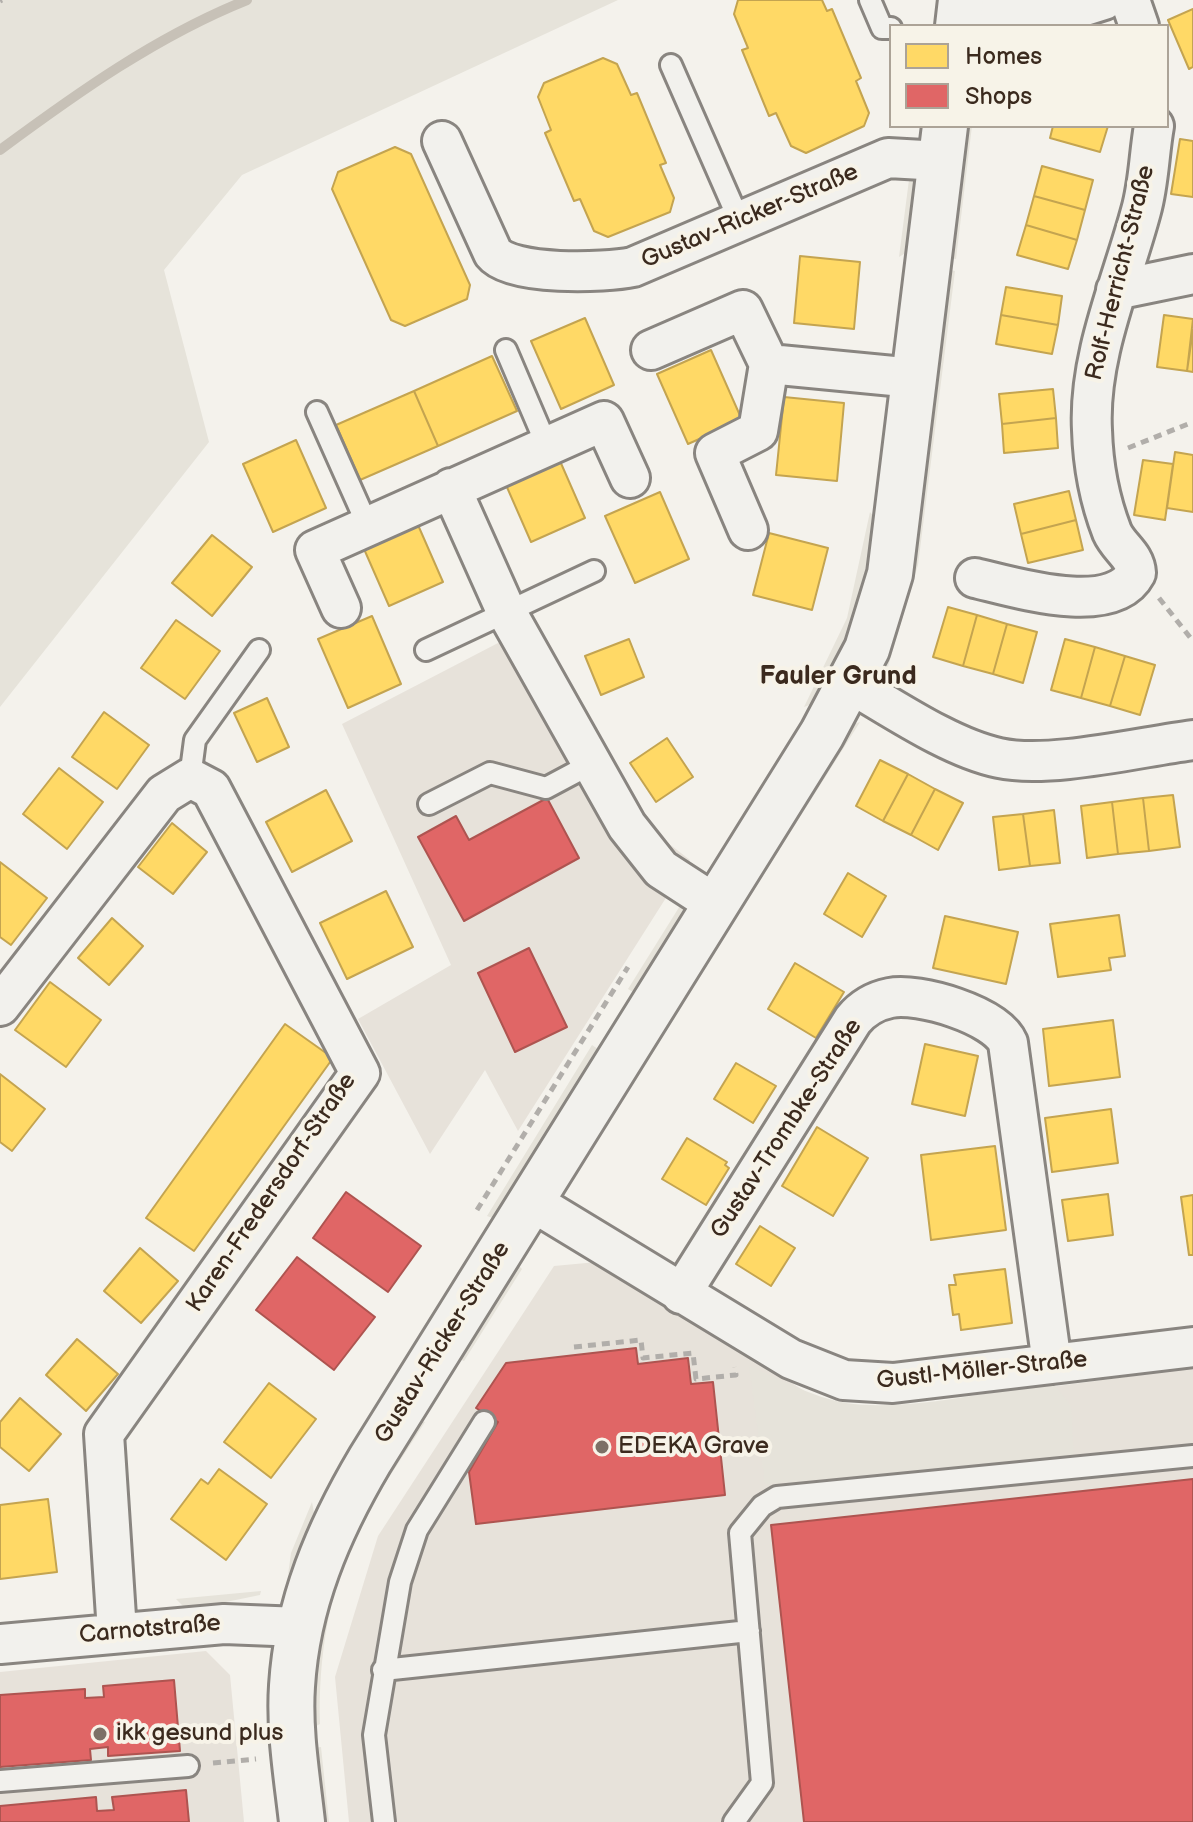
<!DOCTYPE html>
<meta charset="utf-8">
<style>
body{margin:0}
#map{position:relative;width:1193px;height:1822px;overflow:hidden;background:#f4f2ec;font-family:"Balsamiq Sans",sans-serif}
canvas{display:block}
.legend{position:absolute;left:889px;top:24px;width:280px;height:104px;box-sizing:border-box;background:#f7f3e8;border:2px solid #aca397;margin:0;padding:10px 14px;list-style:none;font-size:24px;color:#3b2a1e}
.legend li{display:flex;align-items:center;gap:16px;height:40px}
.legend b{width:40px;border:2px solid #aca397}
</style>
<div id="map">
<canvas width="1193" height="1822"></canvas>
<ul class="legend">
<li><b style="height:22px;background:#ffd966"></b>Homes</li>
<li><b style="height:22px;background:#e06666"></b>Shops</li>
</ul>
</div>
<script>
const ctx = document.querySelector('canvas').getContext('2d');
ctx.lineJoin = 'round';
function paint(path, color) {
  ctx.fillStyle = color;
  ctx.fill(path, 'evenodd');
}
function stroke(path, color, width, dash) {
  ctx.strokeStyle = color;
  ctx.lineWidth = width;
  ctx.lineCap = dash ? 'butt' : 'round';
  ctx.setLineDash(dash || []);
  ctx.stroke(path);
}
function write(font, color, halo, rows, align = 'center') {
  ctx.font = font + ' "Balsamiq Sans",sans-serif';
  ctx.lineWidth = 8;
  ctx.setLineDash([]);
  ctx.textBaseline = 'middle';
  ctx.strokeStyle = halo;
  ctx.fillStyle = color;
  for (const [text, x, y, turn = 0] of rows) {
    ctx.save();
    ctx.translate(x, y);
    ctx.rotate((+turn || 0) * Math.PI / 180);
    ctx.textAlign = isNaN(turn) ? turn : align;
    if (halo) ctx.strokeText(text, 0, 0);
    ctx.fillText(text, 0, 0);
    ctx.restore();
  }
}
paint(new Path2D(`
 M525,629L613,780L655,833L690,860L518,1131L485,1070L430,1154L358,1019L451,965L342,724Z
 M597,1262L819,1400L885,1409L1193,1368V1822H349L335,1677L378,1536L554,1266Z
 M206,1651L230,1675L244,1822H0V1672Z`), '#e7e2da');
paint(new Path2D(`
 M0,0H618L242,175L164,270L209,442L0,707Z
 M963,126H972L956,259L948,258Z
 M910,172L921,177L912,249L899,257Z
 M947,269L955,271L918,565L887,670L885,656Z
 M870,512L879,523L859,617L818,702L804,707L847,618Z
 M860,722L586,1156L594,1135L848,726Z
 M683,901L687,914L638,995L628,989Z
 M592,1045L601,1051L498,1220L487,1216Z
 M518,1265L522,1269L464,1361L455,1357Z
 M749,1366C781,1380 812,1397 846,1403C905,1412 993,1391 1053,1383L1071,1406L1074,1458L765,1484Z
 M417,1419L425,1422C403,1457 379,1490 360,1527C329,1585 318,1659 320,1724L316,1726L312,1698L318,1638L339,1559Z
 M312,1502L315,1518L288,1575L291,1553Z
 M261,1591L260,1595L187,1610L176,1599Z
 M321,1747L329,1822H319L313,1748Z`), '#e6e3da');
const homes = new Path2D(`
 M738,0H822L827,11L832,9L861,78L856,81L869,113L864,126L806,153L791,146L776,113L769,116L742,50L748,48L734,14Z
 M1193,9V67L1189,69L1168,20Z
 M603,58L617,64L631,95L637,93L666,163L660,165L674,198L670,212L608,237L594,231L580,199L574,201L545,133L551,130L538,97L544,83Z
 M1053,126H1108L1100,152L1050,138Z
 M1180,139L1193,141V197L1171,194Z
 M395,147L411,154L470,285L467,299L405,326L391,320L332,189L338,172Z
 M1042,166L1093,180L1085,210L1034,196Z
 M1034,196L1085,210L1077,240L1026,225Z
 M1026,225L1077,240L1068,269L1017,255Z
 M800,256L860,262L854,329L794,323Z
 M1006,287L1062,296L1058,325L1001,315Z
 M1001,315L1058,325L1052,354L996,344Z
 M1164,315L1193,319L1187,371L1157,367Z
 M585,318L614,385L561,409L531,341Z
 M1193,330V372L1187,371Z
 M711,350L742,420L688,444L657,374Z
 M492,356L517,411L438,446L414,391Z
 M1053,389L1056,418L1002,424L999,394Z
 M414,391L438,446L360,480L336,425Z
 M784,397L844,403L837,481L776,475Z
 M1056,418L1058,448L1004,453L1002,424Z
 M296,440L326,508L273,532L243,464Z
 M1175,452L1193,455V512L1167,508Z
 M1143,460L1173,464L1165,520L1134,515Z
 M560,461L585,518L531,542L506,485Z
 M1069,491L1076,520L1021,534L1014,504Z
 M660,492L689,559L635,583L605,516Z
 M1076,520L1083,550L1028,563L1021,534Z
 M418,525L443,582L389,606L364,549Z
 M769,533L828,548L812,610L753,595Z
 M212,535L252,567L212,616L172,583Z
 M948,607L977,615L963,666L933,657Z
 M977,615L1007,624L993,674L963,666Z
 M372,616L401,684L348,708L318,639Z
 M176,620L220,651L185,699L141,668Z
 M1007,624L1037,632L1023,683L993,674Z
 M629,639L644,677L601,695L585,656Z
 M1065,639L1095,647L1081,698L1051,690Z
 M1095,647L1125,656L1110,706L1081,698Z
 M1125,656L1155,665L1140,715L1110,706Z
 M267,698L289,747L257,762L234,713Z
 M104,712L149,745L117,789L72,757Z
 M667,738L693,777L656,802L630,763Z
 M880,760L908,774L883,821L856,806Z
 M59,768L103,802L67,849L23,814Z
 M908,774L935,789L911,835L883,821Z
 M935,789L963,803L938,850L911,835Z
 M326,790L352,841L292,872L266,822Z
 M1173,795L1180,847L1149,851L1143,798Z
 M1143,798L1149,851L1118,854L1112,802Z
 M1112,802L1118,854L1087,858L1081,806Z
 M1054,810L1060,863L1030,866L1023,814Z
 M1023,814L1030,866L999,870L993,817Z
 M172,823L207,852L173,894L138,867Z
 M0,862L47,898L11,945L0,937Z
 M848,873L886,896L862,937L824,914Z
 M386,891L413,947L347,979L320,923Z
 M1119,915L1125,956L1109,958L1111,970L1058,977L1050,924Z
 M945,916L1018,932L1006,984L933,968Z
 M112,918L143,946L109,985L78,958Z
 M795,963L844,992L816,1038L768,1009Z
 M50,982L101,1020L66,1067L15,1030Z
 M1113,1020L1120,1077L1049,1086L1043,1029Z
 M285,1024L333,1058L194,1251L146,1218Z
 M925,1044L978,1056L965,1116L912,1104Z
 M736,1063L776,1086L753,1123L714,1099Z
 M0,1074L45,1109L12,1151L0,1142Z
 M1111,1109L1118,1163L1052,1172L1045,1118Z
 M817,1127L868,1158L833,1216L782,1186Z
 M687,1138L727,1162L725,1165L729,1168L706,1205L662,1179Z
 M995,1146L1006,1230L931,1240L921,1155Z
 M1108,1194L1113,1235L1068,1241L1062,1200Z
 M1193,1195V1255H1189L1181,1197Z
 M760,1226L795,1248L771,1286L736,1264Z
 M140,1248L178,1281L141,1323L104,1291Z
 M1005,1269L1012,1323L961,1330L959,1314L953,1315L949,1285H956L954,1275Z
 M77,1339L118,1374L86,1411L46,1375Z
 M269,1383L316,1419L271,1478L224,1442Z
 M20,1398L61,1434L29,1471L0,1447V1422Z
 M219,1469L267,1504L226,1560L171,1519L201,1479L208,1484Z
 M48,1499L57,1572L0,1579V1505Z`);
paint(homes, '#ffd966');
stroke(homes, '#c4a450', 2);
const shops = new Path2D(`
 M547,798L579,858L464,921L418,837L456,816L469,840Z
 M529,948L567,1027L515,1052L478,973Z
 M346,1192L421,1246L388,1292L313,1238Z
 M297,1257L375,1317L334,1370L256,1310Z
 M636,1348L638,1364L688,1358L691,1384L713,1382L725,1495L476,1524L469,1472L498,1422L476,1408L506,1363Z
 M1193,1479V1822H804L771,1525Z
 M174,1680L180,1751L108,1756V1747L90,1749L91,1760L0,1767V1695L85,1689V1698L104,1697L103,1686Z
 M186,1790L189,1822H0V1806L96,1797L97,1811L114,1810L112,1797Z`);
paint(shops, '#e06666');
stroke(shops, '#ae5450', 2);
stroke(new Path2D(`
 M0,150C77,93 157,36 247,0`), '#c7c1b7', 10);
const lane = new Path2D(`
 M870,0L882,28H891
 M671,65L739,220
 M506,350L547,446
 M317,412L367,524
 M426,650L594,571
 M190,778L195,740L259,650
 M429,804L490,773L546,788L591,764
 M383,1670L749,1631
 M0,1781L188,1766
 M384,1822L374,1735L400,1582L417,1530L484,1422
 M734,1822L762,1783L740,1533L762,1506L777,1497L1193,1456`);
const street = new Path2D(`
 M1130,0L1139,26
 M959,16L1050,17L1104,0
 M442,141L493,253C511,276 605,273 633,267L888,158L941,161
 M1116,290L1193,274
 M651,350L743,310L769,364L914,378
 M451,488L506,611L627,826L661,869L715,904
 M748,530L715,453L758,431L769,364
 M975,578C1014,587 1112,618 1136,573C1135,555 1119,548 1112,532C1100,501 1093,464 1092,430C1088,356 1122,282 1141,211C1149,183 1149,154 1154,126
 M341,608L315,550L604,421L630,478
 M851,684C894,709 951,748 999,758C1050,769 1139,747 1193,740
 M0,1006L164,794L190,778L211,789L360,1073L104,1434L117,1632
 M531,1201L791,1359L844,1380L893,1383L1193,1347
 M681,1294L853,1020C862,1009 875,1001 890,998C918,992 996,1015 1008,1043L1052,1364
 M0,1644L224,1624L300,1627`);
const secondary = new Path2D(`
 M958,26L961,0
 M302,1822C297,1777 289,1731 292,1686C297,1604 328,1531 370,1460L822,734L867,649L890,574L945,126`);
stroke(lane, '#898580', 26);
stroke(street, '#898580', 44);
stroke(secondary, '#898580', 50);
stroke(new Path2D(`
 M0,1L2,0
 M1128,448L1193,422
 M1159,598L1193,641
 M477,1210L628,967
 M574,1347L641,1340L643,1358L693,1353L696,1379L736,1375L735,1367
 M213,1763L256,1759`), '#b1aeaa', 5, [8, 6]);
stroke(lane, '#f2f1ed', 20);
stroke(street, '#f2f1ed', 38);
stroke(secondary, '#f2f1ed', 44);
for (const [x, y, r, color] of [
 [602,1447,8,"#7c7066"],
 [100,1734,8,"#7c7066"]
]) {
  const dot = new Path2D();
  dot.arc(x, y, r, 0, 2 * Math.PI);
  ctx.fillStyle = color;
  ctx.fill(dot);
  stroke(dot, '#f7f3e8', 3);
}
write('24px', '#3b2a1e', '#f7f3e8', [
 ["Gustav-Ricker-Straße",750,217,-23],
 ["Rolf-Herricht-Straße",1121,273,-76],
 ["Gustav-Trombke-Straße",787,1129,-57],
 ["Karen-Fredersdorf-Straße",272,1193,-56],
 ["Gustav-Ricker-Straße",443,1343,-58],
 ["Gustl-Möller-Straße",982,1371,-6],
 ["Carnotstraße",150,1630,-5]
]);
write('24px', '#3b2a1e', '#f7f3e8', [
 ["EDEKA Grave",618,1447],
 ["ikk gesund plus",116,1734]
], 'left');
write('bold 26px', '#3b2a1e', '#f7f3e8', [
 ["Fauler Grund",838,677]
]);
</script>
